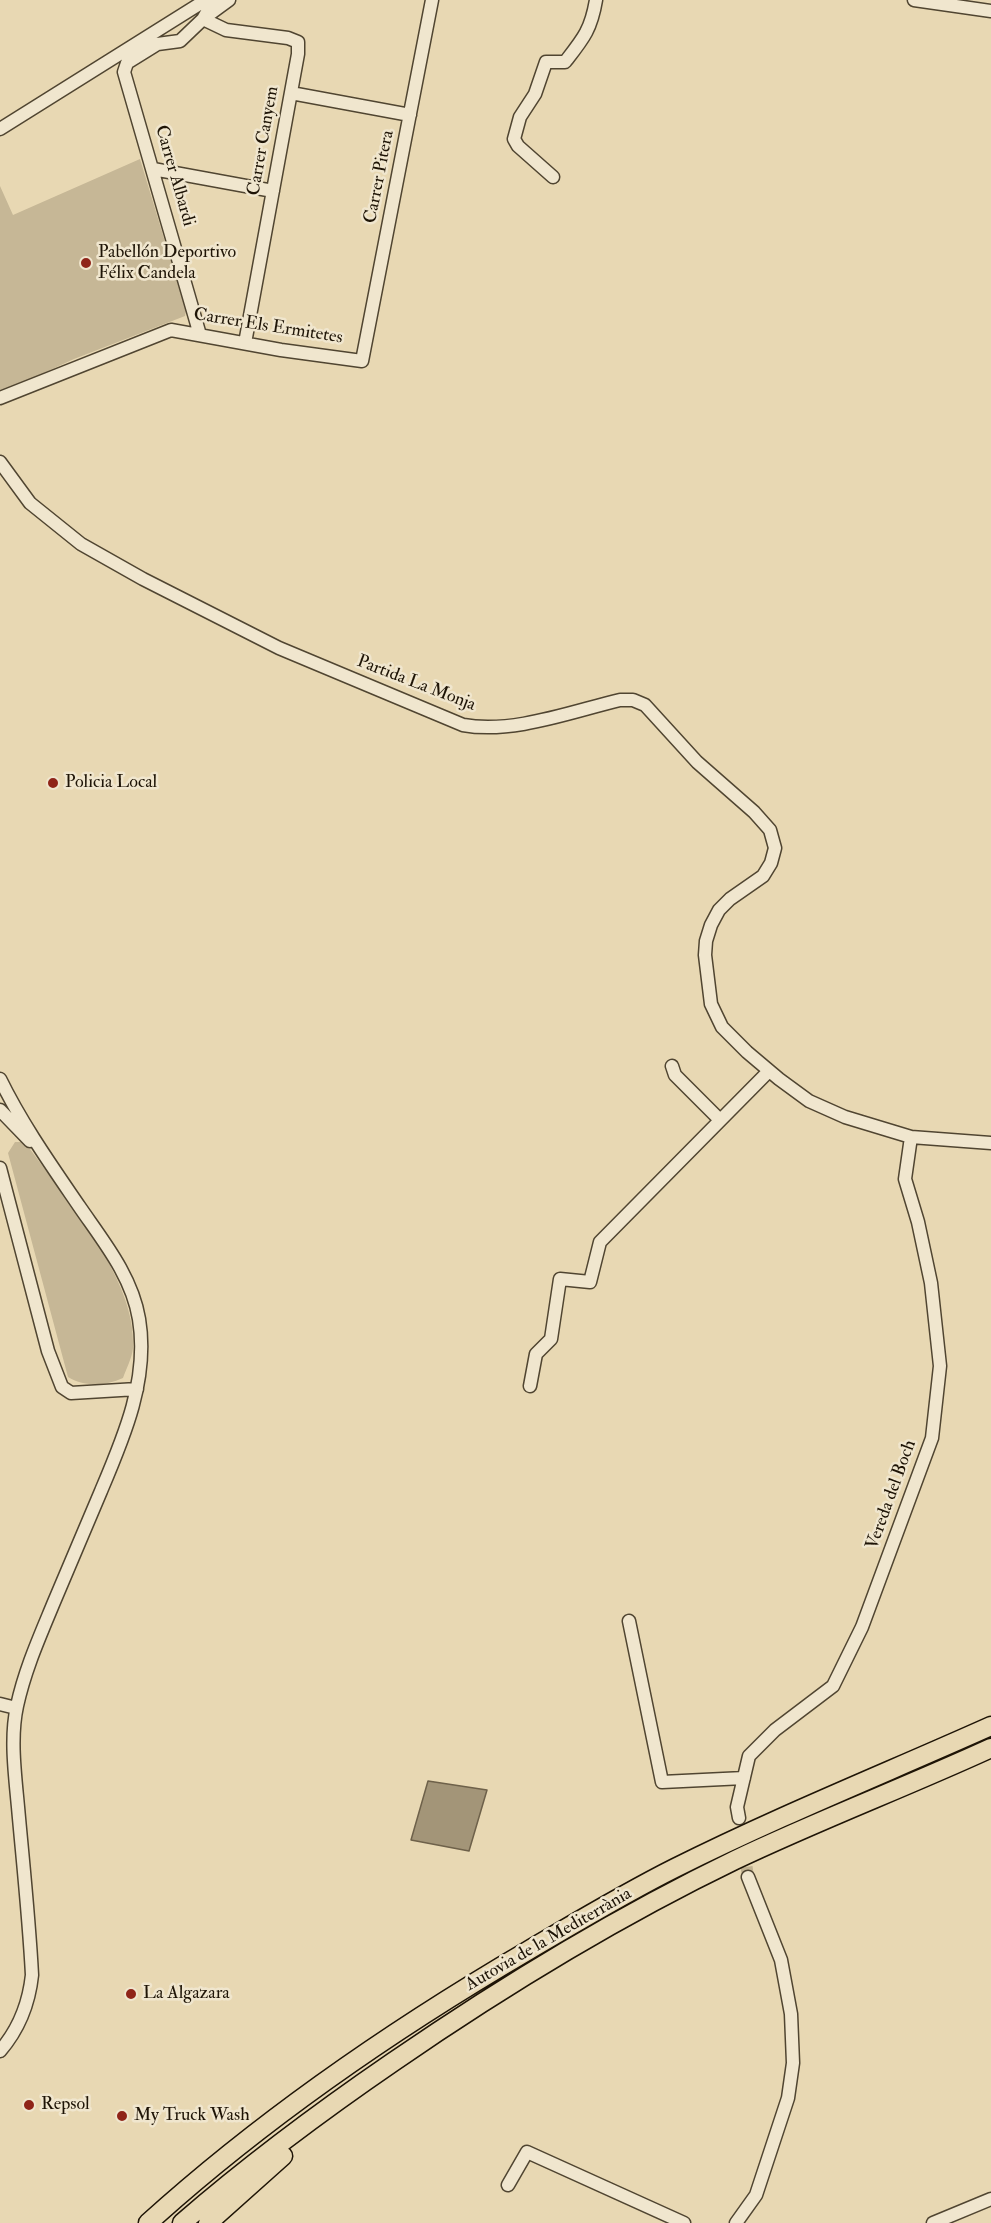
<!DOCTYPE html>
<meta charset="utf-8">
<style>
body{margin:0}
canvas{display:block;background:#e8d8b3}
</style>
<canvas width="991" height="2223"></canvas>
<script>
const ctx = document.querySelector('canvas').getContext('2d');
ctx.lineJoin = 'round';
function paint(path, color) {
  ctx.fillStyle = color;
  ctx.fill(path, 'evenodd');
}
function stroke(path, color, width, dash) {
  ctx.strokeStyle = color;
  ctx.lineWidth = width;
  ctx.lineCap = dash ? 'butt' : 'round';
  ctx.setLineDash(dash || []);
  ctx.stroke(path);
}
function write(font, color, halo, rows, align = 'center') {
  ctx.font = font + ' "IM FELL Double Pica",serif';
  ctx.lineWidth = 5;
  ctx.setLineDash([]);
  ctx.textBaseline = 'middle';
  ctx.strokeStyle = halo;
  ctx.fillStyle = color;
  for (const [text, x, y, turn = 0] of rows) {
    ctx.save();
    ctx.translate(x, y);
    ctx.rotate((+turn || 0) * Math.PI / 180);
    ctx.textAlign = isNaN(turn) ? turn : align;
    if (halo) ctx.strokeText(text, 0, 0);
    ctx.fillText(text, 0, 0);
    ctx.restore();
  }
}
paint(new Path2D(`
 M140,159L186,311L185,316L74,359L0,393V186L13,215Z
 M15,1142H22L30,1149C68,1202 137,1280 133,1348C132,1358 126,1369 123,1378C105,1386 84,1387 68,1377L8,1153Z`), '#c6b796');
const water = new Path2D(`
 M428,1781L487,1790L469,1851L411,1840Z`);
paint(water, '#a39578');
stroke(water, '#6e614a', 1.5);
stroke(new Path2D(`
 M744,1849L748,1877`), '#c0b190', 12, [12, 6]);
const minor = new Path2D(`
 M229,0L203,19L226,30L288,38L298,42V54L245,343
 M914,0L991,11
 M150,45L180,41L203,19L214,0
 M156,45L127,63L124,72L200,335
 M291,93L410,115
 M0,129L206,0
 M153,169L273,191
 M553,177L518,146L514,139L520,117L535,94L546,62H565C583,39 591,30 596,0
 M0,398L171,330L281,350L362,361L432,0
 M0,462L30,503L81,544L143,579L279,648L463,725C513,734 570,712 620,700H633L645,705L697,762L754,812L770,830L775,848L771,863L763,876L730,899L719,910L711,925L706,941L705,955L711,1004L722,1027L747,1052L779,1079L809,1101L845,1117L911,1137L991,1143
 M672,1066L675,1075L720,1120
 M0,1079C22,1124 51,1165 79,1206C103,1241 132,1276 139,1319C149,1379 124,1437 101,1491C85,1528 70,1565 54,1602C40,1636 25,1669 17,1706C10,1738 15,1774 18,1807C23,1863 29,1918 32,1975C29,2003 19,2029 0,2051
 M0,1110L30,1141
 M0,1168L48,1351L62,1387L71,1393L137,1389
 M530,1386L536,1354L551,1339L560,1279L590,1282L600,1242L769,1071
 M629,1621L662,1782L744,1778
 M0,1704L16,1708
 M739,1818L737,1807L749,1756L775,1730L833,1686L862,1627L932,1438L940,1366L931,1283L918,1222L905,1179L911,1137
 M508,2185L527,2152L684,2223
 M736,2223L756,2195L788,2098L793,2063L791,2014L781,1960L748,1877
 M933,2223L991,2199`);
const highway = new Path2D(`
 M148,2223C264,2118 394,2029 529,1950C577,1922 625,1893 675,1868C779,1816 886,1773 991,1726
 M182,2223C249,2165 320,2112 393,2062C502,1987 615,1918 735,1860C819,1820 906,1787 991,1748
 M208,2223L283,2156`);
stroke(minor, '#504531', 15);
stroke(highway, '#1e1406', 21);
stroke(minor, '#f0e6ce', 12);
stroke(highway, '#e8d8b3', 18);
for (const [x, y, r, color] of [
 [86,263,6,"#8f2418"],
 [53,783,6,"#8f2418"],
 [131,1994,6,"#8f2418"],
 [29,2105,6,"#8f2418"],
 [122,2116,6,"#8f2418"]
]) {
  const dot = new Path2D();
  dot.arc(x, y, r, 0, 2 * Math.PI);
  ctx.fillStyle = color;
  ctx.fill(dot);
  stroke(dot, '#f0e6ce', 2);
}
write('18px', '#1e1406', '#f0e6ce', [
 ["Carrer Canyem",264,141,-80],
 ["Carrer Albardi",174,176,74],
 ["Carrer Pitera",380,177,-79],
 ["Carrer Els Ermitetes",268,327,9],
 ["Partida La Monja",416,684,21],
 ["Vereda del Boch",892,1495,-70],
 ["Autovia de la Mediterrània",549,1940,-30]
]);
write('18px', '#1e1406', '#f0e6ce', [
 ["Pabellón Deportivo",98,253],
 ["Félix Candela",98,274],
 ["Policia Local",65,783],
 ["La Algazara",143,1994],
 ["Repsol",41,2105],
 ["My Truck Wash",134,2116]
], 'left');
</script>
